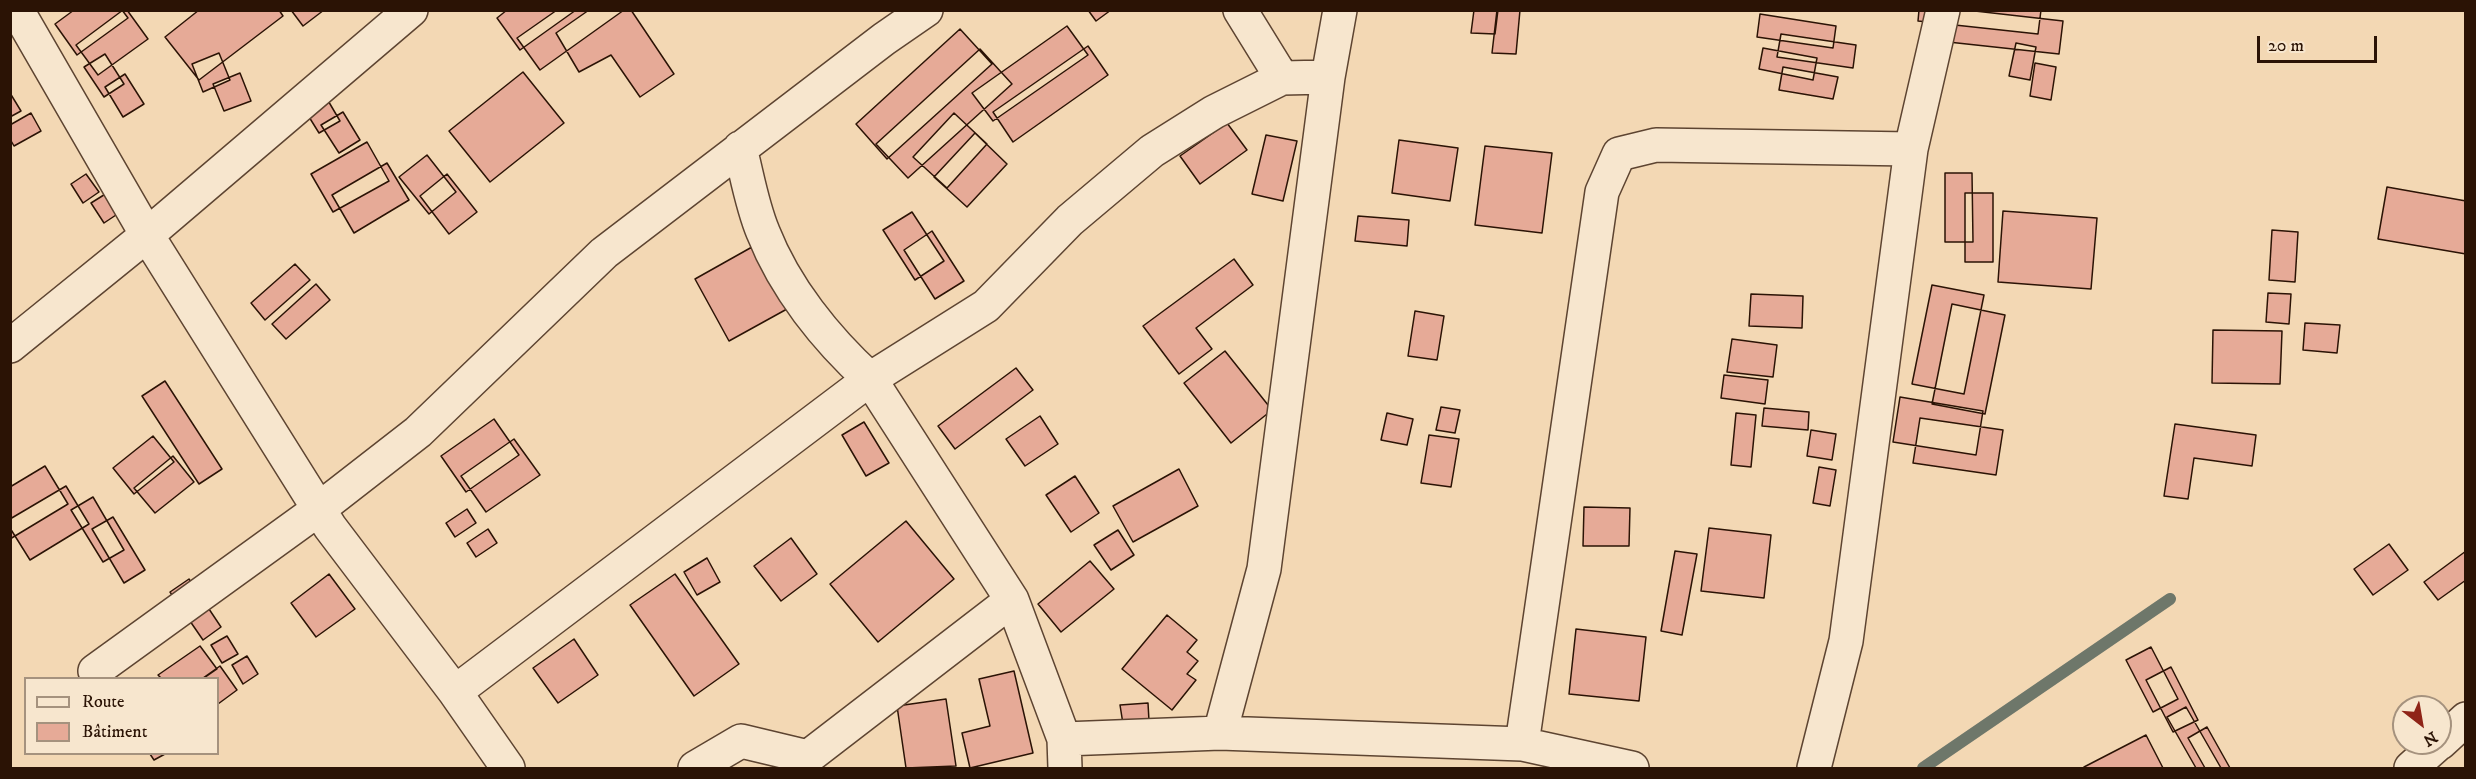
<!DOCTYPE html>
<meta charset="utf-8">
<style>
body{margin:0}
#map{position:relative;width:2476px;height:779px;overflow:hidden;background:#f3d8b4;font-family:"IM FELL DW Pica",serif}
canvas{display:block}
.frame{position:absolute;inset:0;border:12px solid #2b1305;pointer-events:none}
.legend{position:absolute;left:24px;top:677px;width:195px;height:78px;box-sizing:border-box;background:#f7e6ce;border:2px solid #a5927e;margin:0;padding:8px 10px;list-style:none;font-size:18px;color:#2b1305}
.legend li{display:flex;align-items:center;gap:12px;height:30px}
.legend b{width:30px;border:2px solid #a5927e}
.north{position:absolute;left:2392px;top:695px;width:60px;height:60px;box-sizing:border-box;background:#f7e6ce;border:2px solid #a5927e;border-radius:50%;rotate:149deg;font-size:16px;font-weight:700;line-height:24px;text-align:center;color:#2b1305}
.north::after{content:'';display:block;margin:auto;width:21px;height:27px;background:#8f2418;clip-path:polygon(50% 0,100% 100%,50% 72%,0 100%)}
.scale{position:absolute;left:2257px;top:36px;width:120px;height:27px;box-sizing:border-box;border:3px solid #2b1305;border-top:0;padding-left:8px;font-size:18px;line-height:21px;white-space:nowrap;color:#2b1305;-webkit-text-stroke:4px #f7e6ce;paint-order:stroke}
</style>
<div id="map">
<canvas width="2476" height="779"></canvas>
<div class="frame"></div>
<ul class="legend">
<li><b style="height:8px;background:#f7e6ce"></b>Route</li>
<li><b style="height:16px;background:#e6aa97"></b>Bâtiment</li>
</ul>
<div class="north">N</div>
<div class="scale">20 m</div>
</div>
<script>
const ctx = document.querySelector('canvas').getContext('2d');
ctx.lineJoin = 'round';
function stroke(path, color, width, dash) {
  ctx.strokeStyle = color;
  ctx.lineWidth = width;
  ctx.lineCap = dash ? 'butt' : 'round';
  ctx.setLineDash(dash || []);
  ctx.stroke(path);
}
function paint(path, color) {
  ctx.fillStyle = color;
  ctx.fill(path, 'evenodd');
}
stroke(new Path2D(`
 M1923,768L2170,599`), '#6e776a', 12);
const building = new Path2D(`
 M74,10H122L128,18L77,55L55,24Z
 M123,10H127L148,39L98,75L76,45Z
 M199,10H279L283,16L199,80L165,37Z
 M291,10H324L303,26Z
 M507,10H576L520,50L497,18Z
 M557,10H624L540,70L517,38Z
 M589,10H631L674,74L640,97L611,55L579,72L556,33Z
 M1088,10H1111L1096,21Z
 M1474,10H1498L1495,34L1471,33Z
 M1497,10H1520L1516,54L1492,53Z
 M1919,10H2041L2038,34L1918,21Z
 M1943,10H1966L2063,21L2059,54L1939,41Z
 M1760,14L1836,26L1833,48L1757,37Z
 M1067,26L1088,55L993,121L972,93Z
 M960,29L992,64L887,159L856,124Z
 M1781,34L1856,45L1853,68L1777,57Z
 M2016,43L2036,47L2030,80L2009,76Z
 M1088,46L1108,75L1013,142L993,112Z
 M1763,48L1817,58L1813,80L1759,69Z
 M980,49L1012,84L908,178L876,144Z
 M219,53L230,80L203,92L192,64Z
 M105,54L124,84L104,97L84,67Z
 M2035,63L2056,67L2051,100L2030,96Z
 M1783,67L1838,77L1833,99L1779,90Z
 M523,72L564,123L490,182L449,131Z
 M240,73L251,101L224,111L213,84Z
 M125,74L144,104L123,117L105,87Z
 M323,92L340,121L319,133L301,104Z
 M10,93L21,111L10,117Z
 M343,112L360,140L339,153L321,125Z
 M31,113L41,131L14,146L10,139V125Z
 M954,113L987,144L947,188L913,157Z
 M1227,123L1247,150L1200,184L1180,156Z
 M975,133L1007,164L967,207L934,177Z
 M1266,135L1297,141L1283,201L1252,194Z
 M1399,140L1458,148L1450,201L1392,193Z
 M367,142L389,181L333,212L311,174Z
 M1485,146L1552,153L1542,233L1475,225Z
 M427,155L456,192L429,214L399,177Z
 M387,163L409,200L354,233L332,195Z
 M1945,173H1972L1973,242H1945Z
 M86,174L99,192L83,203L71,184Z
 M447,174L477,212L449,234L420,196Z
 M2387,187L2466,201V254L2378,239Z
 M107,193L119,213L104,223L91,203Z
 M1965,193H1993V262H1965Z
 M2003,211L2097,218L2091,289L1998,282Z
 M912,212L944,261L915,280L883,230Z
 M1358,216L1409,220L1407,246L1355,241Z
 M2272,230L2298,232L2295,282L2269,280Z
 M932,231L964,281L935,299L904,250Z
 M752,247L787,309L729,341L695,279Z
 M1234,259L1253,285L1196,328L1212,349L1179,374L1143,326Z
 M295,264L310,280L265,320L251,303Z
 M316,284L330,300L286,339L272,324Z
 M1932,285L1984,295L1964,394L1912,384Z
 M2268,293L2291,294L2289,324L2266,322Z
 M1751,294L1803,296L1802,328L1749,326Z
 M1952,304L2005,315L1985,414L1932,404Z
 M1415,311L1444,316L1437,360L1408,356Z
 M2305,323L2340,325L2337,353L2303,350Z
 M2213,330L2282,331L2280,384L2212,383Z
 M1732,339L1777,345L1773,377L1727,372Z
 M1225,351L1272,410L1231,443L1184,383Z
 M1016,368L1033,390L955,449L938,426Z
 M1724,375L1768,380L1765,404L1721,398Z
 M165,381L222,469L199,484L142,396Z
 M1900,397L1983,411L1976,455L1893,442Z
 M1441,407L1460,410L1455,433L1436,430Z
 M1764,408L1809,412L1808,430L1762,426Z
 M1387,413L1413,419L1407,445L1381,440Z
 M1736,413L1756,415L1751,467L1731,465Z
 M1040,416L1058,444L1025,466L1006,439Z
 M1920,418L2003,430L1996,475L1913,463Z
 M494,419L519,455L466,492L441,456Z
 M864,422L889,463L866,476L842,435Z
 M2175,424L2256,435L2252,466L2194,458L2188,499L2164,496Z
 M1811,430L1836,434L1832,460L1807,456Z
 M1429,435L1459,439L1451,487L1421,483Z
 M153,436L174,462L134,494L113,468Z
 M514,439L540,475L486,512L461,476Z
 M173,456L194,482L155,513L134,488Z
 M45,466L68,504L10,539V487Z
 M1819,467L1836,470L1830,506L1813,503Z
 M1179,469L1198,506L1133,542L1113,506Z
 M1075,476L1099,513L1071,532L1046,495Z
 M66,486L89,524L30,560L10,528V519Z
 M93,497L124,550L103,562L71,510Z
 M1584,507L1630,508L1629,546H1583Z
 M467,509L476,523L455,537L446,523Z
 M113,517L145,570L124,583L92,529Z
 M906,521L954,579L878,642L830,584Z
 M1709,528L1771,535L1764,598L1701,591Z
 M488,529L497,543L476,557L467,543Z
 M1118,530L1134,555L1111,570L1094,545Z
 M791,538L817,574L781,601L754,566Z
 M2389,544L2408,570L2373,595L2354,569Z
 M1675,551L1697,554L1682,635L1661,631Z
 M2466,551V580L2438,600L2424,582Z
 M707,558L720,582L697,595L684,572Z
 M1090,561L1114,589L1061,632L1038,604Z
 M329,574L355,609L316,637L291,603Z
 M675,574L739,664L694,696L630,605Z
 M189,579L221,627L203,640L170,592Z
 M1167,615L1197,640L1187,652L1198,661L1187,674L1196,680L1172,710L1122,669Z
 M1576,629L1646,637L1639,701L1569,694Z
 M227,636L238,654L222,663L211,645Z
 M574,639L598,675L558,703L533,668Z
 M200,646L217,669L204,678H161L158,675Z
 M2151,647L2178,699L2153,712L2126,660Z
 M247,656L258,674L243,684L232,665Z
 M220,666L237,690L218,704V678H203Z
 M2171,667L2198,720L2173,732L2146,680Z
 M1014,671L1033,753L970,768L962,733L990,726L979,679Z
 M946,699L956,766L906,768L897,706Z
 M1148,703L1149,721L1123,724L1120,705Z
 M2186,707L2221,768H2196L2167,717Z
 M2207,727L2230,768H2205L2188,738Z
 M2146,735L2163,768H2084V767Z
 M150,754H165L154,760Z`);
paint(building, '#e6aa97');
stroke(building, '#2b1305', 1.5);
const minor = new Path2D(`
 M17,10L147,235L330,527L455,692L508,768
 M1240,10L1282,78
 M740,148C747,175 752,206 763,232C785,288 826,339 870,379L1012,600L1064,739L1065,768
 M10,346L147,235L411,10
 M95,671L319,509L418,432L604,253L884,39L926,10
 M455,692L870,379L986,306L1070,220L1152,151L1214,112L1282,78L1328,77
 M1220,733L1264,569L1328,77L1340,10
 M1064,739L1220,733L1522,744L1632,768
 M2440,743L2466,719
 M1522,744L1602,192L1619,154L1656,145L1911,149
 M695,768L741,741L808,757L1012,600
 M1814,768L1846,641L1911,149L1943,10
 M2411,768L2439,743`);
stroke(minor, '#5d4431', 36);
stroke(minor, '#f7e6ce', 33);
</script>
